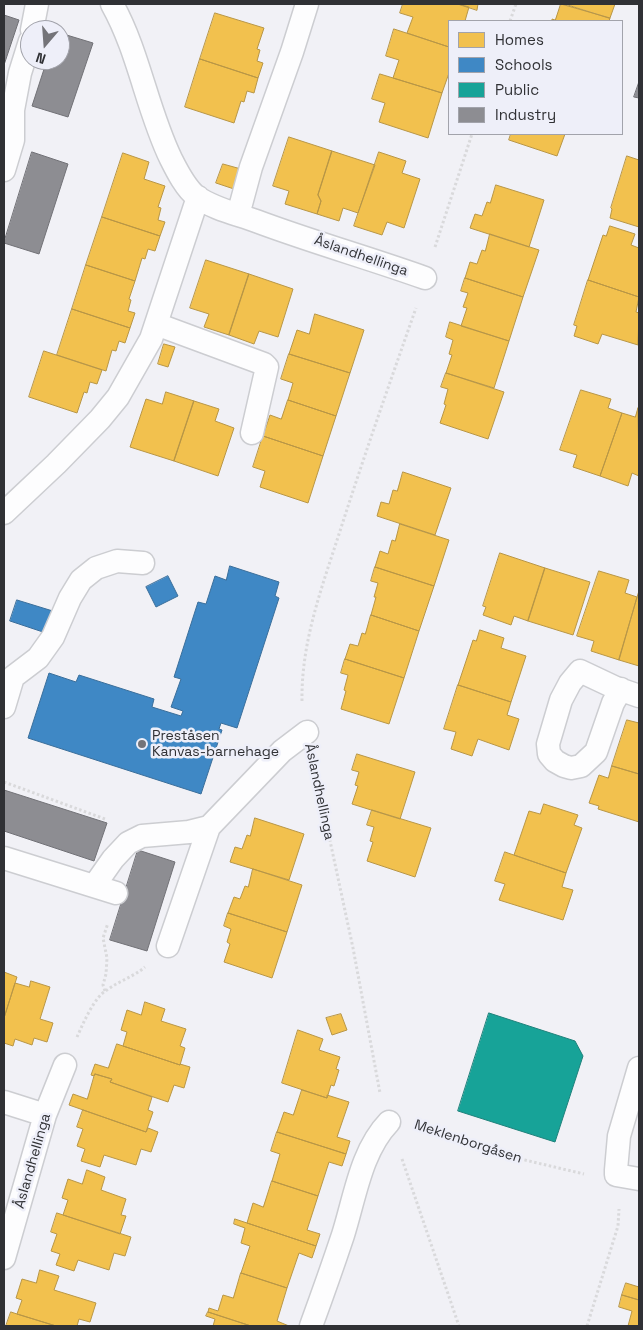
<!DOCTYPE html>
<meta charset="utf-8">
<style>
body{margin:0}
#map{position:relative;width:643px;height:1330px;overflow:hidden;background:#f1f1f6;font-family:"Space Grotesk",sans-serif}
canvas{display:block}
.frame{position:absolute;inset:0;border:5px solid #303135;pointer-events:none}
.legend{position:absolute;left:448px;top:20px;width:175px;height:115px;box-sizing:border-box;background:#eeeff9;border:1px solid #a2a3ab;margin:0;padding:6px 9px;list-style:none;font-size:15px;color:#303135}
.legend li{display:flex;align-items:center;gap:10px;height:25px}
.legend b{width:25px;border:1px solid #a2a3ab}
.north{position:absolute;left:20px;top:20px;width:50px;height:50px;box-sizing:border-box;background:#eeeff9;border:1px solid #a2a3ab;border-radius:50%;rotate:198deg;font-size:14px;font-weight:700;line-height:20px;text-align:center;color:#303135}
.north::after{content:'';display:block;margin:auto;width:18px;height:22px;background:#747479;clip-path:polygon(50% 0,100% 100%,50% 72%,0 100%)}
</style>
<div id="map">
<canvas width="643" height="1330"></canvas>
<div class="frame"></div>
<ul class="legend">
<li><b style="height:14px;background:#f2c14e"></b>Homes</li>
<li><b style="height:14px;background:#3f88c5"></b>Schools</li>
<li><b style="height:14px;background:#17a398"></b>Public</li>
<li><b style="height:14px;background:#8d8d92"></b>Industry</li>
</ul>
<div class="north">N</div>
</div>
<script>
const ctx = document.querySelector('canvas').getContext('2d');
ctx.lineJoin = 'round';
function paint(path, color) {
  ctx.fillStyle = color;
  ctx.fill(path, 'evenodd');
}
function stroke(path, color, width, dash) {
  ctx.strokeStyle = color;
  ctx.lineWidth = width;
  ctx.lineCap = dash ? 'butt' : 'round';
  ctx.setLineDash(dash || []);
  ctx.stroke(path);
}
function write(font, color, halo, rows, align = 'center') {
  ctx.font = font + ' "Space Grotesk",sans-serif';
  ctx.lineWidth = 5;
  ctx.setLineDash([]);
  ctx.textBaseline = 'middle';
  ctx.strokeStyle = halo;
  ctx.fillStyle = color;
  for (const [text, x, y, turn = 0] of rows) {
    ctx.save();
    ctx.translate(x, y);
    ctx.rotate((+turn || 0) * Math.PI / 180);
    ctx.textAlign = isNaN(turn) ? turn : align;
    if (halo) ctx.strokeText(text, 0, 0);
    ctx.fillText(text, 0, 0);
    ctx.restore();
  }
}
const homes = new Path2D(`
 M403,4H458L469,7L465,21H449V47L407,33L413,17L400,13Z
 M458,4H478L477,10Z
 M561,4L610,18L609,21H552V19L555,20Z
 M565,4H615L610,18Z
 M215,13L264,28L257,49L260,50L257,61L263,63L258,78L200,59Z
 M394,29L449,47V73L442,93L393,78L399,60L386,56Z
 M200,59L258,78L254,93L247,91L244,102L241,101L234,123L185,107Z
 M380,74L442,93L428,138L379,122L385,103L372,99Z
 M511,134H565L557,156L509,140Z
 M289,137L332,151L318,195L321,201L317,214L285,204L289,191L273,186Z
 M332,151L375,165L358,213L343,208L339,221L317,214L321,201L318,195Z
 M379,152L406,161L402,173L420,179L404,228L387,222L382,235L354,226Z
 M123,153L149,162L144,179L165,186L158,207L161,208L158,220L165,222L160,236L102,217Z
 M627,156L639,160V227L610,218L612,209L611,208Z
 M223,164L241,169L234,189L216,183Z
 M496,185L544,200L529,247L470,228L475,214L482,216L487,202L490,203Z
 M102,217L160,236L155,251L148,249L145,259L142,258L135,281L86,265Z
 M610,226L635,234L631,245L639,248V297L588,280L603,235L606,236Z
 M490,234L539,250L523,297L465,278L470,262L477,264L482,250L485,251Z
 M206,260L249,274L229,335L204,327L209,314L190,308Z
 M86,265L135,281L129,299L131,300L128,311L135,313L130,328L72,309Z
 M249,274L293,289L278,337L259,331L254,344L229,335Z
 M465,278L523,297L509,341L461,326L467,308L463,307L468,293L461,291Z
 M588,280L639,297L636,312L639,313L638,345L602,334L598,344L574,336L577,326L574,325Z
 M72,309L130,328L125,343L119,341L116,351L112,350L106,371L57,355Z
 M315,314L364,330L350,373L289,354L297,330L309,334Z
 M450,322L509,341L494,388L446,373L452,355L449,354L453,340L446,337Z
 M164,344L175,347L168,367L158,364Z
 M44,351L102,370L97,384L90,382L87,393L84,392L77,413L29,397Z
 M289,354L350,373L336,416L288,400L293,383L281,379Z
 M446,373L504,392L488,439L440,423L446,405L444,404L448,389L441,387Z
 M581,390L611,399L608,408L622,413L600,476L573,467L577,455L560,450Z
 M166,392L194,401L174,461L130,447L146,399L162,404Z
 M288,400L336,416L323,456L263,436L270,415L281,419Z
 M194,401L219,409L215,421L234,428L218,476L174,461Z
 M638,408L639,476L632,473L628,486L600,476L622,413L635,417Z
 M263,436L323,456L308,503L260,487L265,471L253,467Z
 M403,472L451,488L435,535L377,516L381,502L389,504L393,490L397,491Z
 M400,524L449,540L434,586L375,567L380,551L388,554L392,540L395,541Z
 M500,553L545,568L528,621L514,616L511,625L483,615L486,607L483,606Z
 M375,567L434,586L419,631L371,615L376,597H374L378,583L371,581Z
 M545,568L590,582L573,635L528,621Z
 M599,571L629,580L625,593L637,597L619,660L591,651L594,641L577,636Z
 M639,591V666L619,660Z
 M371,615L419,631L404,678L345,659L350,644L358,646L362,633L365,634Z
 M480,630L504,638L501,648L526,656L511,702L458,685L473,640L476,641Z
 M345,659L404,678L389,724L341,709L346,691L344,690L348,675L341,673Z
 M458,685L511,702L507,715L519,719L509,750L478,739L472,756L451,749L456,732L444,729Z
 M627,720L639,723V774L612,766Z
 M357,754L415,772L400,819L352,804L358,786L355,785L359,772L352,770Z
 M612,766L639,774V822L598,809L599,806L589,803L599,775L608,778Z
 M544,804L578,815L574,825L582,828L566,873L514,855L529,811L540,814Z
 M372,810L431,828L415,877L367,861L373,842L370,841L374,827L367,825Z
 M255,818L304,834L289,880L230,862L235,847L242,849L247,835L250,836Z
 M505,852L566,873L562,887L573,890L563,920L499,900L505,884L495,881Z
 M253,869L302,885L287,932L228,913L234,897L240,899L245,886L248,887Z
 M228,913L287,932L272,978L224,962L230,944L227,942L231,929L224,926Z
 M4,972L17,977L4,1018Z
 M31,981L50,987L40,1019L53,1023L47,1042L34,1038L32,1045L15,1039L13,1046L4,1043V1018L15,983L29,987Z
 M145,1002L165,1009L161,1021L186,1029L180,1046L185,1048L180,1065L123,1046L127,1032L121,1030L127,1010L141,1015Z
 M341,1014L347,1030L332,1035L326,1018Z
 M298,1030L323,1039L319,1050L340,1057L336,1069L339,1070L334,1086L331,1085L327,1098L282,1083Z
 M117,1044L180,1065V1064L190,1067L184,1088L174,1085L168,1102L110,1082L112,1079L95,1074L94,1076L91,1075L95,1064L108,1068Z
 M95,1074L112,1079L110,1082L152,1097L148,1110L153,1112L146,1132L69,1105L73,1094L87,1099Z
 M302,1090L327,1098V1095L349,1102L337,1137L350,1141L346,1154L277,1132L284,1112L293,1115Z
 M83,1110L146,1132L148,1128L158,1132L151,1152L141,1149L136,1165L104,1155L100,1167L81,1161L85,1149L77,1146L83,1129L77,1127Z
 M277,1132L346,1154L342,1166L329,1162L318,1196L272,1181L280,1154L271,1151Z
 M87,1170L105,1177L101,1190L126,1199L121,1215L126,1216L120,1234L63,1215L68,1200L62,1198L68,1179L82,1184Z
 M272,1181L318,1196L307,1230L320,1234L316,1246L247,1223L253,1203L263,1207Z
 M57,1213L131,1237L125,1256L114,1253L109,1270L78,1260L74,1271L56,1265L60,1254L51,1251L57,1234L51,1232Z
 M235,1219L316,1246L312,1258L299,1253L287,1288L241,1273L250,1246L241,1243L245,1228L234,1224Z
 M40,1270L59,1276L54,1290L96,1303L90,1322L79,1319L77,1326H56L17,1314L22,1300L16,1298L22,1279L36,1283Z
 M241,1273L287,1288L277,1321L289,1326H251L208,1312L209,1308L218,1311L223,1295L233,1298Z
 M626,1283L639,1287V1300L622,1295Z
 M622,1295L639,1300V1326H628L632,1311L619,1307Z
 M11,1312L17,1314L56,1326H6Z
 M208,1312L251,1326H213L215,1319L206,1316Z`);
paint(homes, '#f2c14e');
stroke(homes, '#b89646', 1);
const schools = new Path2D(`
 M230,566L279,582L275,596L279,598L237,728L221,723L219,729L222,730L201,794L28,738L49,673L76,682L79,675L154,699L152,707L181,716L183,711L171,707L181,679L174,677L198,602L206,604L215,576L226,580Z
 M168,576L178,596L156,607L146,587Z
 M17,600L56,612L49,634L10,621Z`);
paint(schools, '#3f88c5');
stroke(schools, '#3a6e9a', 1);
const public = new Path2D(`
 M489,1013L575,1041L583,1056L555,1142L458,1111Z`);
paint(public, '#17a398');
stroke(public, '#1e817a', 1);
const industry = new Path2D(`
 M4,15L19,20L4,65Z
 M60,33L93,43L68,117L32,106L47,60H60Z
 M639,82V98L634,97Z
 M32,152L68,164L39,254L4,243Z
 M4,790L107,823L94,861L4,831Z
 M138,850L175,862L147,951L110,940Z`);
paint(industry, '#8d8d92');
stroke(industry, '#717176', 1);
const lane = new Path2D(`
 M112,4C139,52 147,110 171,159C177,171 186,189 197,197C214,209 237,214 256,221C312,242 369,258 425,278
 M32,30L37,4
 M4,170L13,140V110L20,73L30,41
 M238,215L251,167L292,52L307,4
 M156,324L264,364L267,367L252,433
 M4,513L56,464L100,419L118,397L151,339L198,197
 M621,689L613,703L596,752L581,766L571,768L564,766L555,761L549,754L548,744L561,700L570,683L580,671L616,688L639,696
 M4,707L13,677L38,658L53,637L70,598L81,580L96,568L117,561L143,563
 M4,858L116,893
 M94,886L113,859L128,843L142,836L189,832L209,827L282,751L307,732
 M168,946L209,827
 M639,1068L619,1136L616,1170V1175L639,1179
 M4,1102L45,1115
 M4,1258L45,1115L65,1065
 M311,1326C322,1296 333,1265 343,1235C355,1197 361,1151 389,1122`);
stroke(lane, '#cccdd1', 25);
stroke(new Path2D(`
 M510,21L516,4
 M435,247L472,134
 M302,701C301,642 322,587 340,531C364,456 390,382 416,308
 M314,766L353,948L380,1093
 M4,782L105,819
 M105,991L103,985L106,974L107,958L103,938L108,923
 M77,1037C83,1024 94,997 107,990C119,981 133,977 145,967
 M420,1126L461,1137L508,1156L584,1174
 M402,1159L459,1326
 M587,1326L618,1226L619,1209`), '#d9d9db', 3, [2.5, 2.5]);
stroke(lane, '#fdfdfe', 22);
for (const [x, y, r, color] of [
 [142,744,5,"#747479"]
]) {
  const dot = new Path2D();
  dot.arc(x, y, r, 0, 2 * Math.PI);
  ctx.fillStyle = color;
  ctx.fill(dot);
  stroke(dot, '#eeeff9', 2);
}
write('14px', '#303135', '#eeeff9', [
 ["Åslandhellinga",361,256,19],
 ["Åslandhellinga",319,792,78],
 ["Meklenborgåsen",468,1142,18],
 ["Åslandhellinga",33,1161,-74]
]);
write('14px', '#303135', '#eeeff9', [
 ["Preståsen",152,736],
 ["Kanvas-barnehage",152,752]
], 'left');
</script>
